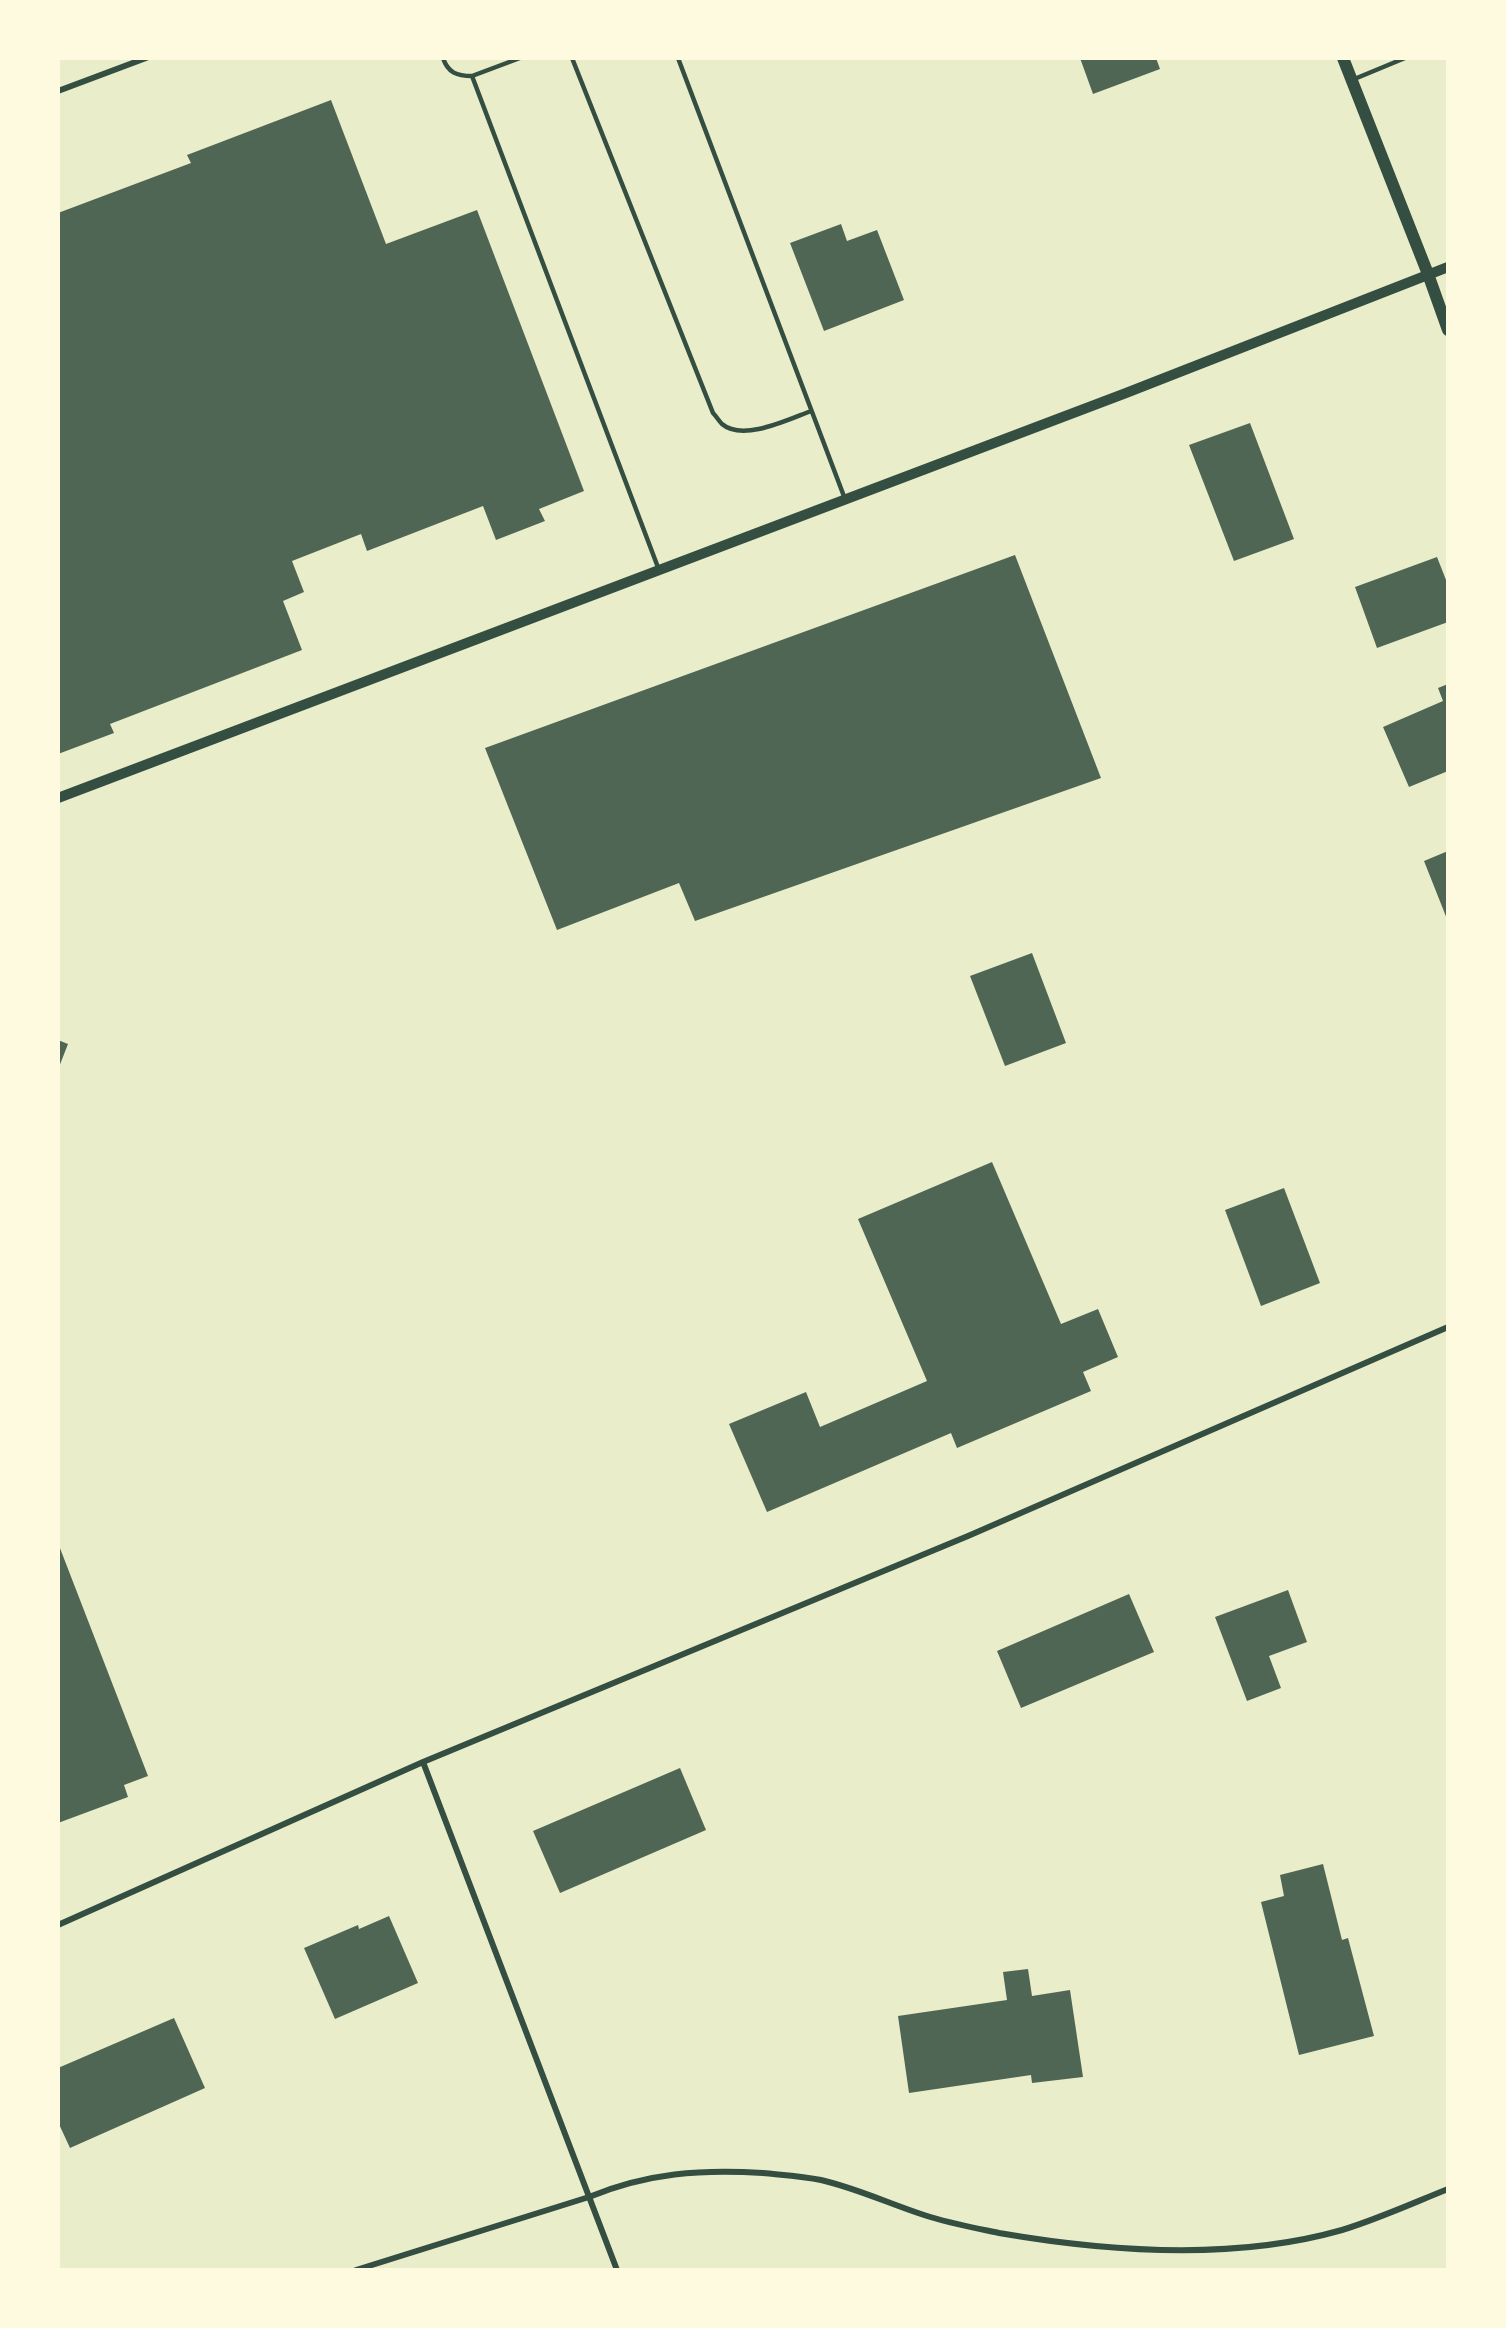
<!DOCTYPE html>
<style>
body{margin:0}
#map{position:relative;width:1506px;height:2328px;overflow:hidden;background:#e9edc9;font-family:Montserrat,sans-serif}
canvas{display:block}
.frame{position:absolute;inset:0;border:60px solid #fefae0;pointer-events:none}
</style>
<div id="map">
<canvas width="1506" height="2328"></canvas>
<div class="frame"></div>
</div>
<script>
const ctx = document.querySelector('canvas').getContext('2d');
ctx.lineJoin = 'round';
function paint(path, color) {
  ctx.fillStyle = color;
  ctx.fill(path, 'evenodd');
}
function stroke(path, color, width, dash) {
  ctx.strokeStyle = color;
  ctx.lineWidth = width;
  ctx.lineCap = dash ? 'butt' : 'round';
  ctx.setLineDash(dash || []);
  ctx.stroke(path);
}
paint(new Path2D(`
 M1080,58H1156L1160,69L1093,94Z
 M331,100L386,244L477,210L584,491L539,509L545,521L496,540L483,506L367,551L361,534L292,561L304,592L283,601L302,650L110,724L114,733L58,754V213L191,163L187,155Z
 M841,224L847,241L877,230L904,300L824,331L790,243Z
 M1250,423L1294,539L1234,561L1189,445Z
 M1015,555L1101,778L695,921L679,883L557,930L485,748Z
 M1437,557L1448,585V622L1377,648L1355,587Z
 M1448,684V771L1409,787L1383,727L1443,701L1438,688Z
 M1448,851V919H1447L1424,861Z
 M1032,953L1066,1043L1005,1066L970,976Z
 M58,1040L68,1044L59,1067H58Z
 M992,1162L1061,1324L1098,1309L1118,1357L1083,1372L1091,1391L957,1448L951,1433L767,1512L729,1424L806,1392L820,1427L927,1381L858,1219Z
 M1284,1188L1320,1283L1261,1306L1225,1210Z
 M58,1543L148,1776L124,1785L128,1797L58,1823Z
 M1288,1590L1307,1642L1269,1656L1281,1688L1247,1701L1215,1617Z
 M1129,1594L1154,1652L1021,1708L997,1651Z
 M680,1768L706,1830L560,1893L533,1831Z
 M1323,1864L1342,1940L1348,1938L1374,2036L1299,2055L1261,1902L1284,1896L1280,1875Z
 M389,1916L418,1983L335,2019L304,1948L358,1925L359,1929Z
 M1028,1969L1032,1996L1070,1990L1083,2077L1032,2083L1031,2075L909,2093L898,2016L1007,2000L1003,1972Z
 M174,2018L205,2088L70,2148L58,2122V2068Z`), '#4f6655');
stroke(new Path2D(`
 M443,58C448,73 457,76 472,76L659,570
 M572,58L713,413C716,416 719,421 722,424C743,442 789,419 811,411
 M678,58L845,499
 M472,76L520,58
 M1352,80L1405,58`), '#344e41', 4.5);
stroke(new Path2D(`
 M58,91L146,58
 M423,1762L617,2270
 M58,1925L423,1762L968,1536L1448,1327
 M356,2270L589,2197C647,2173 701,2169 763,2173C782,2175 802,2176 821,2180C856,2188 890,2204 924,2215C948,2223 975,2228 999,2233C1109,2252 1234,2261 1342,2230C1378,2219 1413,2203 1448,2189`), '#344e41', 6);
stroke(new Path2D(`
 M58,798L1126,393L1448,267`), '#344e41', 10);
stroke(new Path2D(`
 M1343,58L1428,274L1448,330`), '#344e41', 12);
</script>
